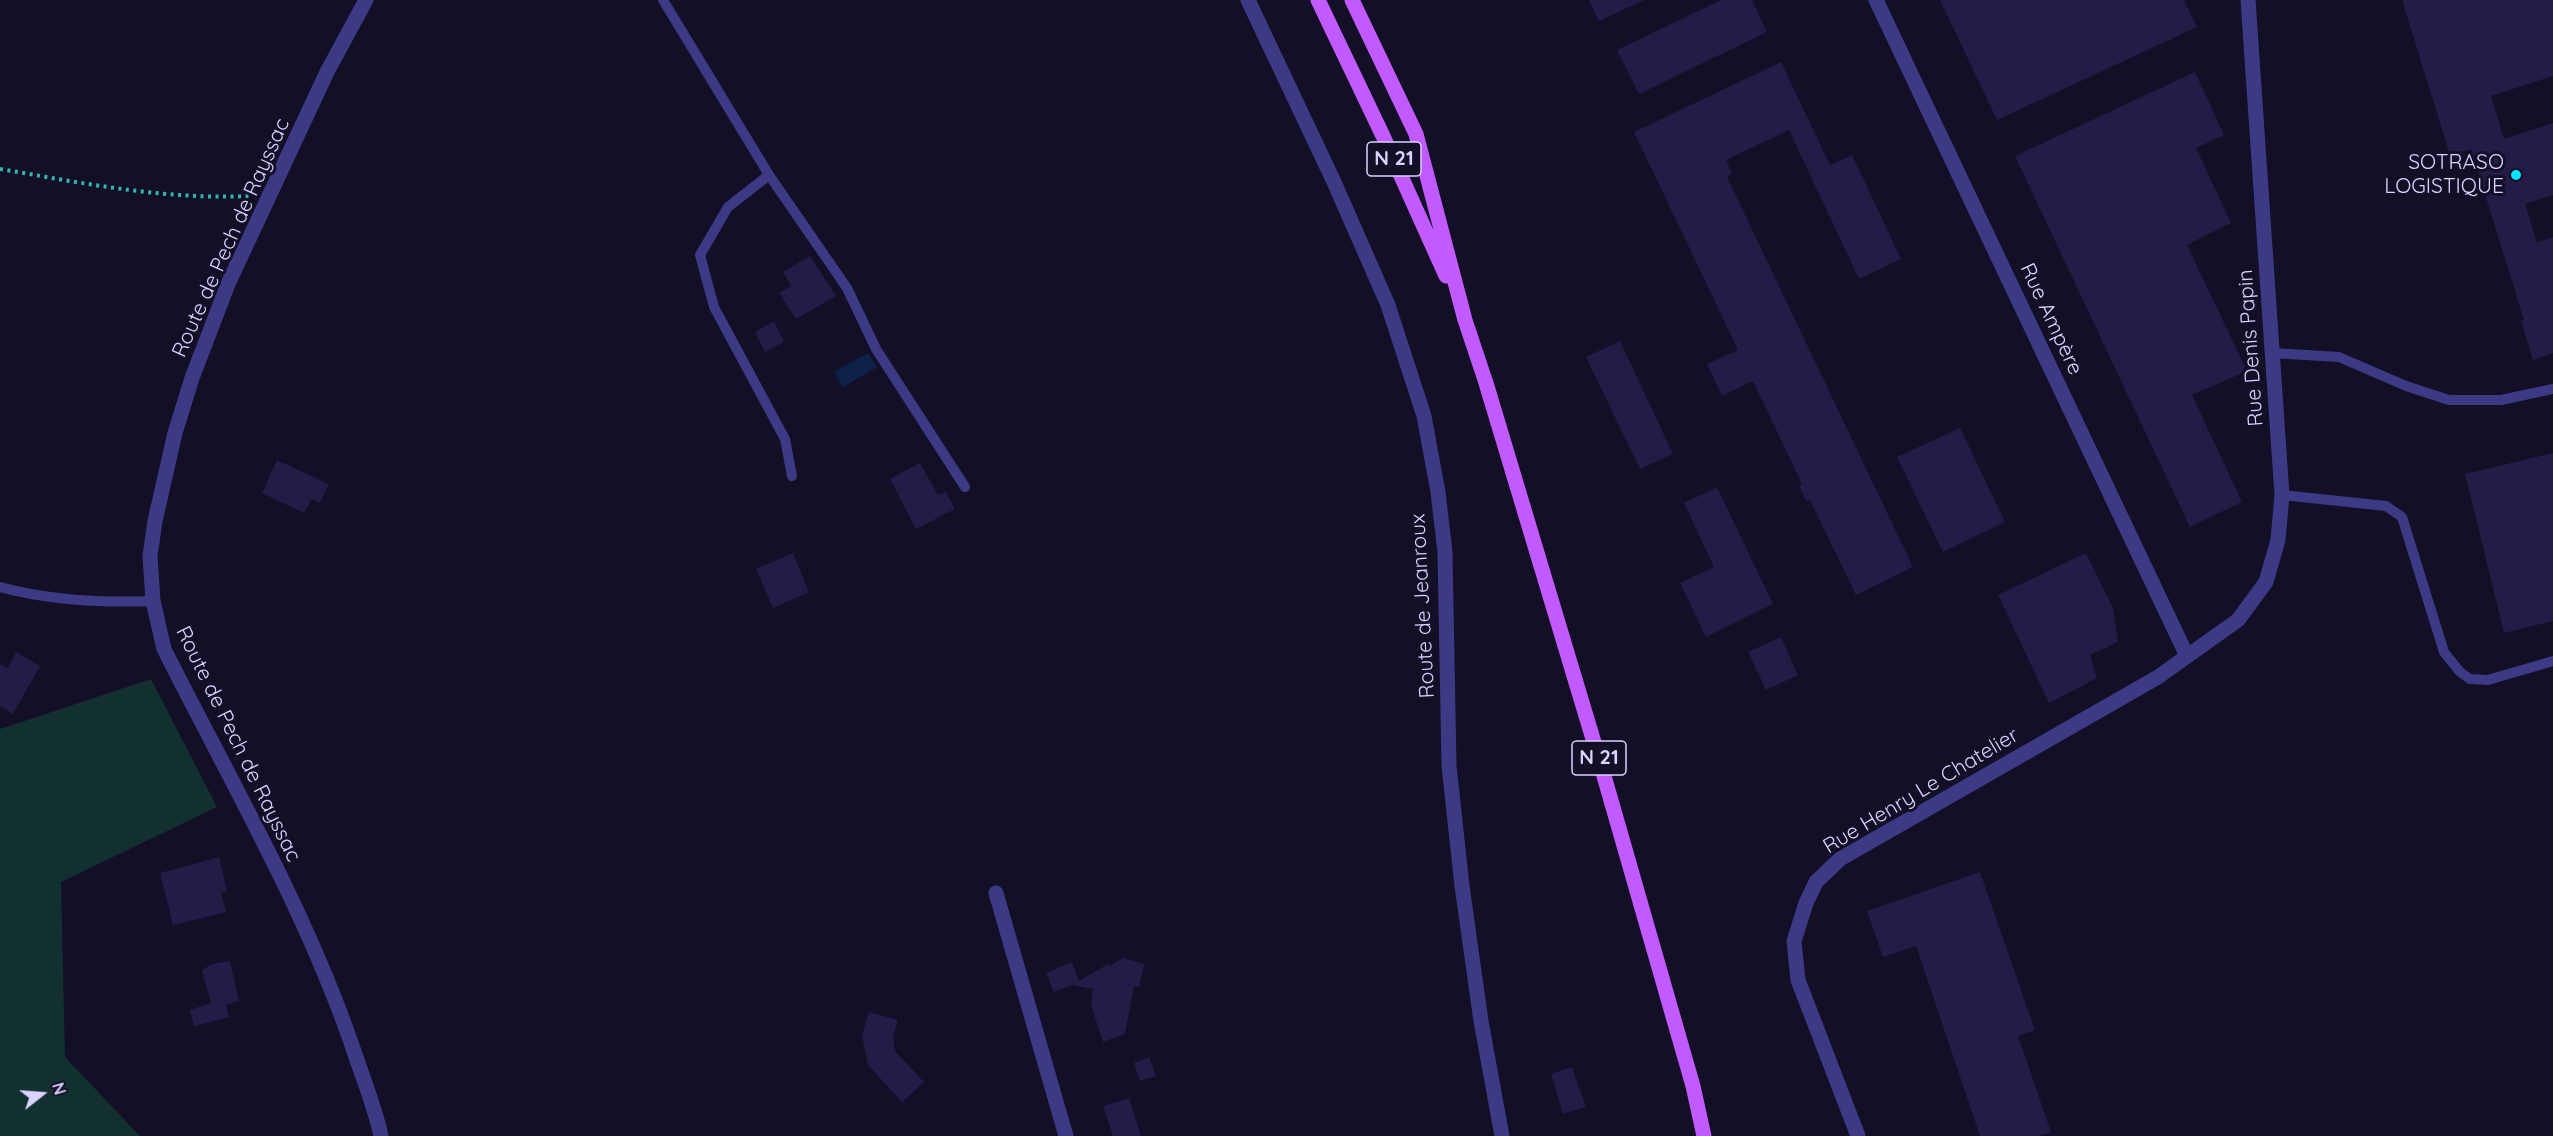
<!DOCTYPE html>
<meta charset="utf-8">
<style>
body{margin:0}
#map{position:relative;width:2553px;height:1136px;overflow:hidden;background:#130f26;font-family:Quicksand,sans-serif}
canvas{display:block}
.north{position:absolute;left:12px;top:1064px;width:60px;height:60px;-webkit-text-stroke:4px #130f26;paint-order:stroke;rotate:73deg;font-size:16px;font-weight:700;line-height:24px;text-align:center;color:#d9d4ff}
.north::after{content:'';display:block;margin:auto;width:21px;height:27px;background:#d9d4ff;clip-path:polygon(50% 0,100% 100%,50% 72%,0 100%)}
</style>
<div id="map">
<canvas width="2553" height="1136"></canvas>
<div class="north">N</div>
</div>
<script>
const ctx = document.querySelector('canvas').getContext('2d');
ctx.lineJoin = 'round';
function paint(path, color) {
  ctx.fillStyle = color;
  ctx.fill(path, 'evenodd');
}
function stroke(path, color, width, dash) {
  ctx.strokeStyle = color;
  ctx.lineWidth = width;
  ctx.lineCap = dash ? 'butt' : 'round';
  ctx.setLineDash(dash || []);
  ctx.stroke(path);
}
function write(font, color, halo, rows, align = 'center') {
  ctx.font = font + ' Quicksand,sans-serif';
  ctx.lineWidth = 6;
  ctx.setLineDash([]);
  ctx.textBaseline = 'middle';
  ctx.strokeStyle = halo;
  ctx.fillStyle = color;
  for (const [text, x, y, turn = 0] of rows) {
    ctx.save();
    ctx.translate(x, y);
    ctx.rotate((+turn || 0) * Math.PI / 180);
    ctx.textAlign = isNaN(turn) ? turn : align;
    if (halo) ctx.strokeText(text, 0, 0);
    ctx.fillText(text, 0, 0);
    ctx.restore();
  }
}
paint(new Path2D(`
 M151,679L217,807L61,882L65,1057L140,1136H0V729Z`), '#12302f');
paint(new Path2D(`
 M868,353L877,367L843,387L834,372Z`), '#0c2248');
paint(new Path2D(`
 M1589,0H1644L1599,21Z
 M1721,0H1752L1767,32L1639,94L1617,50Z
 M1940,0H2184L2197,27L1997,120Z
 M2402,0H2553V76L2491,96L2504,139L2553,123V195L2525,204L2537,242L2553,237V353L2533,360L2521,321L2524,320L2471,149L2450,155Z
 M1781,62L1830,165L1852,155L1901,259L1859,279L1789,130L1726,160L1732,174L1727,177L1913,567L1856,595L1810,500L1807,502L1799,486L1802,484L1753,381L1722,396L1707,364L1738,350L1634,132Z
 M2195,72L2224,135L2196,148L2231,223L2187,245L2247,371L2192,395L2242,502L2190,527L2015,156Z
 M810,256L836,296L796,319L779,293L791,286L783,272Z
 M774,321L784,342L765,352L755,332Z
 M1620,341L1673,454L1640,469L1586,357Z
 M1960,428L2005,522L1943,552L1897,457Z
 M2553,453V621L2504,633L2465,474Z
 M277,460L329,484L320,503L312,499L304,513L262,493Z
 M920,463L938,495L946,492L955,509L916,529L890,479Z
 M1717,487L1773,604L1706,637L1680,583L1714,567L1684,503Z
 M793,553L809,592L773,608L756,569Z
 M2086,553L2113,608L2118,642L2090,655L2097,678L2049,703L1998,595Z
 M1781,637L1798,675L1766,690L1748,652Z
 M16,652L40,666L13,714L0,706V664L8,668Z
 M219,857L227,891L221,892L226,912L173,925L160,873Z
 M1980,872L2035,1030L2018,1036L2051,1132L2039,1136H1980L1916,946L1883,957L1867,911Z
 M1123,958L1144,964L1139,987L1134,986L1125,1034L1103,1042L1091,1005L1093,989L1072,985L1054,992L1046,973L1072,962L1079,981L1108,964L1110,966Z
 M230,961L239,1001L226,1005L229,1017L194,1026L190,1010L211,1003L202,970L212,964Z
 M869,1012L898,1020L893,1036L895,1051L924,1082L902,1102L868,1065L862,1035Z
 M1149,1057L1156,1076L1140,1081L1134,1063Z
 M1572,1067L1586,1107L1563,1114L1551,1074Z
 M1129,1098L1141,1136H1113L1103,1106Z`), '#241b47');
stroke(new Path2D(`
 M0,169C83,183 165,200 249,196`), '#2fb8b0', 4, [3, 4.5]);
stroke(new Path2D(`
 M663,0L769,175L728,207L700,255L714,307L785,439L792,476
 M769,175L847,288L876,349L965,487
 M2272,353L2339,357L2406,386L2449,400H2501L2553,389
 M2282,495L2386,506L2402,517L2444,652L2460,672L2470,679L2488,680L2553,661
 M0,587C49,600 103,603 153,601`), '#3d3a85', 10);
stroke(new Path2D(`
 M366,0L327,72L228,284L192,378L175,433L155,521L150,556L153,601L164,649C231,782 307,912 355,1054C364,1081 375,1108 381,1136
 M1248,0L1334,182L1388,305L1424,416L1438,492L1445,552L1449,766L1462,886L1481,1021L1502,1136
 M1876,0L2187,656
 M996,893L1066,1136
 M1858,1136L1798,980L1794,941L1806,903L1816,882L1840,859L2158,677L2238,620L2266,582L2278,540L2282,495L2248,0`), '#3d3a85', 15);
stroke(new Path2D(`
 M1318,0L1383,136L1446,276
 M1352,0L1416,134L1465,320L1486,383L1602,769L1693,1086L1704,1136`), '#c25bff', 15);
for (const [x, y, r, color] of [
 [2516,175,6,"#00e5ff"]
]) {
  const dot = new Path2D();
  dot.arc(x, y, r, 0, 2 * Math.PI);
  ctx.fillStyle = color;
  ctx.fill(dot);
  stroke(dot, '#130f26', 2);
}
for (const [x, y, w] of [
 [1394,159,54],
 [1599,758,54]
]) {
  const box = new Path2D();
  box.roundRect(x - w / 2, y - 17, w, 34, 4.5);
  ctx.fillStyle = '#130f26';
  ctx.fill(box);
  stroke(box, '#d9d4ff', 1.5);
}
write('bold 20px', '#d9d4ff', null, [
 ["N 21",1394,159],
 ["N 21",1599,758]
]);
write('21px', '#d9d4ff', '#130f26', [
 ["SOTRASO",2504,163],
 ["LOGISTIQUE",2504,187]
], 'right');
write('21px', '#d9d4ff', '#130f26', [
 ["Route de Pech de Rayssac",231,238,-66],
 ["Rue Ampère",2051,319,65],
 ["Rue Denis Papin",2251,348,-94],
 ["Route de Jeanroux",1423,606,-93],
 ["Route de Pech de Rayssac",238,744,64],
 ["Rue Henry Le Chatelier",1921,791,-31]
]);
</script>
